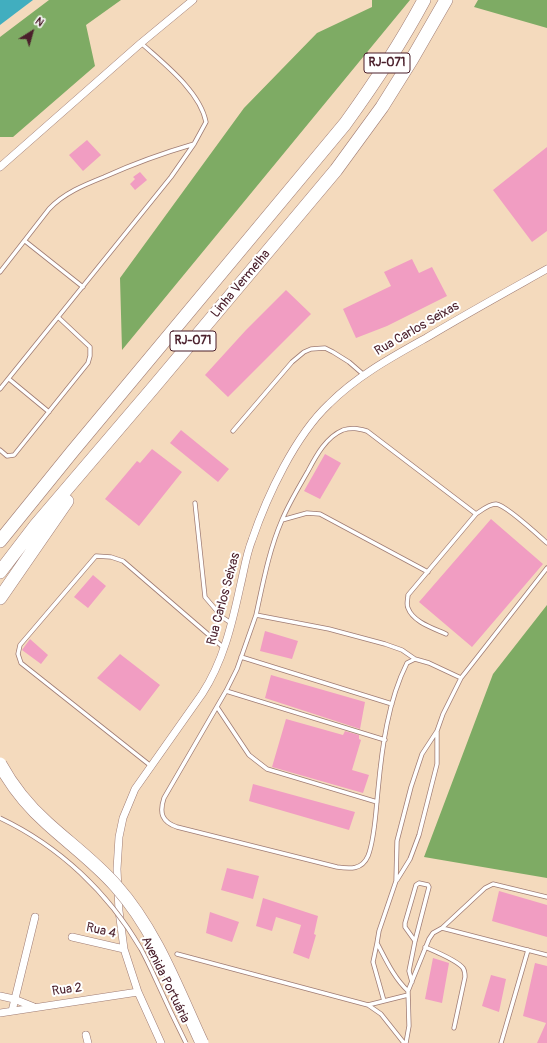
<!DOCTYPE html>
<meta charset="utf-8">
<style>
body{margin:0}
#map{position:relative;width:547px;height:1043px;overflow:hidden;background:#f4dabd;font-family:Pangolin,sans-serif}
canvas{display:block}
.north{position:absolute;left:12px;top:12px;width:40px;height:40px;-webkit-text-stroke:3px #fff;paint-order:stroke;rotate:37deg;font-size:11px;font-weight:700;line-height:16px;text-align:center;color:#4a1f2b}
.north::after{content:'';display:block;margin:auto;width:14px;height:18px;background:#4a1f2b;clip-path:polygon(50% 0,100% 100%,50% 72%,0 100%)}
</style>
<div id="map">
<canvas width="547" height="1043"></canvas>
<div class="north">N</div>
</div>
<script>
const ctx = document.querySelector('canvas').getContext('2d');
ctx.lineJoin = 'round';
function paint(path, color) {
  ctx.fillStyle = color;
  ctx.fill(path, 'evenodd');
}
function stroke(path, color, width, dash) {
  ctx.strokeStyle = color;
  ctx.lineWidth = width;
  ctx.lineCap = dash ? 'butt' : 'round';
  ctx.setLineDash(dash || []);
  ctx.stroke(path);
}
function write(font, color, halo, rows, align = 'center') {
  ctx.font = font + ' Pangolin,sans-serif';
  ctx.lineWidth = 4;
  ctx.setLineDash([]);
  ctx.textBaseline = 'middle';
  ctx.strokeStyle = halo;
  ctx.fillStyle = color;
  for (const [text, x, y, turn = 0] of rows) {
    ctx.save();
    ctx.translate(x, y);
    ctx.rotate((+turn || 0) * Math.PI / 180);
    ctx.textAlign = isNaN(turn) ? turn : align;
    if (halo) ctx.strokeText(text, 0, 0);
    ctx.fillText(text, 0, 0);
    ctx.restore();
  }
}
paint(new Path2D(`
 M49,0H121L86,25L95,66L13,137H0V37Z
 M372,0H410L122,350L120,278L244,108L317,33L372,7Z
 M478,0H547V28L474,7Z
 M547,605V878L424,857L493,674Z`), '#7eab64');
paint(new Path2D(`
 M0,0H33L0,25Z`), '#41aebf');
paint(new Path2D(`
 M87,140L101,155L83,171L69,155Z
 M547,147V231L532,242L493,190Z
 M140,172L147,180L135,190L130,184L135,179L133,177Z
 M412,259L419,273L432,267L447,296L387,326L356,338L343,309L391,286L384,272Z
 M286,290L311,314L228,397L205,375L246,330Z
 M181,430L229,469L218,482L170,443Z
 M152,449L182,472L139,526L105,499L137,461L140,463Z
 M325,454L341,463L320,499L304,491Z
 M491,519L543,564L472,647L419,602Z
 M93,575L106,586L88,608L74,597Z
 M265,631L298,641L292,659L260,651Z
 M30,639L48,655L41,664L22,650Z
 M120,654L160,685L140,711L97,678Z
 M271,675L365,702L360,729L265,698Z
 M286,719L343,735L345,731L359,735V739L361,740L352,770L369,775L363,793L272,767Z
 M253,784L355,812L349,830L249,801Z
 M227,868L259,876L253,899L221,890Z
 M499,891L547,905V937L492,921Z
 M263,898L318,916L314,934L316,935L309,959L293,953L301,925L276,917L272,931L256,926Z
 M210,912L239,922L232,942L206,933Z
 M433,958L449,963L442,1003L425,999Z
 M535,963L547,966V1043H537L546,1023L523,1016Z
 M491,975L506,979L499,1012L482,1006Z`), '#f19dc2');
const service = new Path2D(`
 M25,241L83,287
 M0,272L49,209C64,193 84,185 104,177C133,164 163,153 194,144
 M9,379L49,412
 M0,389L171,177L194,144L206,122C200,91 163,63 141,43
 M233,431L292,362L304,352L311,349L325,348L333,352L349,362L364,375
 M0,450L7,456L14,455L88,363L90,356V347L58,317
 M195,503L205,597L222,617L231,623
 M282,520L307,513L320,514L428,572
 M256,615C263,583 269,550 282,520C289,503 299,487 308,471C316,456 326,437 343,430C352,427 359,429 367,431L476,514
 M446,634C433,628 413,622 408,608C406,604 408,599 408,595L476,514C482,510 489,504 496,504C506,505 538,535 547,543
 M241,657L392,704
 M415,659L402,650L385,644L329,629L256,615L237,669L226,691L164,798C159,813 162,822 177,827L337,867C350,869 362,870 368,856C375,839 376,808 378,790C382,747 388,701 407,663L415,659L429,663L461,678
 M226,691L385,740
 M217,707L249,755L267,769L377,802
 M151,766L21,663L18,654L20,645L96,556L111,557L123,561L224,648
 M397,880L410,859L419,835L437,764V732
 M442,928L485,888L493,884L547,897
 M377,943L373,962L384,1001
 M425,947C434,951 457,960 463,968C465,971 465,974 465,977L454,1028
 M177,954L368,1005L381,1014L404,1043
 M412,982L409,971L415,941L429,887L428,885L419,883L416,885L405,923V927L415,941
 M408,991L429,939L433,933L442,928L547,955
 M368,1005L408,995
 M406,1043L409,1026L408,991C394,978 386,960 377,943L379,931L396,881L397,841L411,787L422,754L437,731L443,714L461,678L547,568
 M501,1043L528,950`);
const minor = new Path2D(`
 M0,167L141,43L193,0
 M72,937L124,949
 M0,996L14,999L34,1007
 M12,1011L35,917
 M0,1013L138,992
 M86,1035L88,1043
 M161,1043L138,992L124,949L119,911L117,869L119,837L123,818L135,789L202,694C223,662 232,624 240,587C244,571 246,555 252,540C267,496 295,436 329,404C357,376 392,357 426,338C466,314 506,292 547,269`);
const motorway = new Path2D(`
 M0,541L72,452L345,124C374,84 401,43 424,0
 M0,572L36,525L153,388L336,170L382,107L412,59L446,0
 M0,598L67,501`);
stroke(service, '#9f7c74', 5);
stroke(minor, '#9f7c74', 8);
stroke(motorway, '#9f7c74', 14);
stroke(service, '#fff', 3.5);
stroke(minor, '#fff', 7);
stroke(motorway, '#fff', 13);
const serviceBridge = new Path2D(`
 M0,818C59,846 108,892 141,949C147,960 152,971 157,982C166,1002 176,1023 186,1043`);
const motorwayBridge = new Path2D(`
 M0,764C12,786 28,806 47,823C70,844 96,863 116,886C156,931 177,989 202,1043`);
stroke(serviceBridge, '#9f7c74', 5, []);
stroke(motorwayBridge, '#9f7c74', 14, []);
stroke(serviceBridge, '#fff', 3.5);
stroke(motorwayBridge, '#fff', 13);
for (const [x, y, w] of [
 [387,63,46],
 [193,341,46]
]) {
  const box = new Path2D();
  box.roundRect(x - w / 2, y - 10, w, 20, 3);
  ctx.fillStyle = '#fff';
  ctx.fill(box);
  stroke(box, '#4a1f2b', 1);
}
write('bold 12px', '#4a1f2b', null, [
 ["RJ-071",387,63],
 ["RJ-071",193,341]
]);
write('13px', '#4a1f2b', '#fff', [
 ["Linha Vermelha",241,284,-50],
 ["Rua Carlos Seixas",417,329,-30],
 ["Rua Carlos Seixas",224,599,-75],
 ["Rua 4",101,931,13],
 ["Avenida Portuária",165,980,64],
 ["Rua 2",67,990,-8]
]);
</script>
